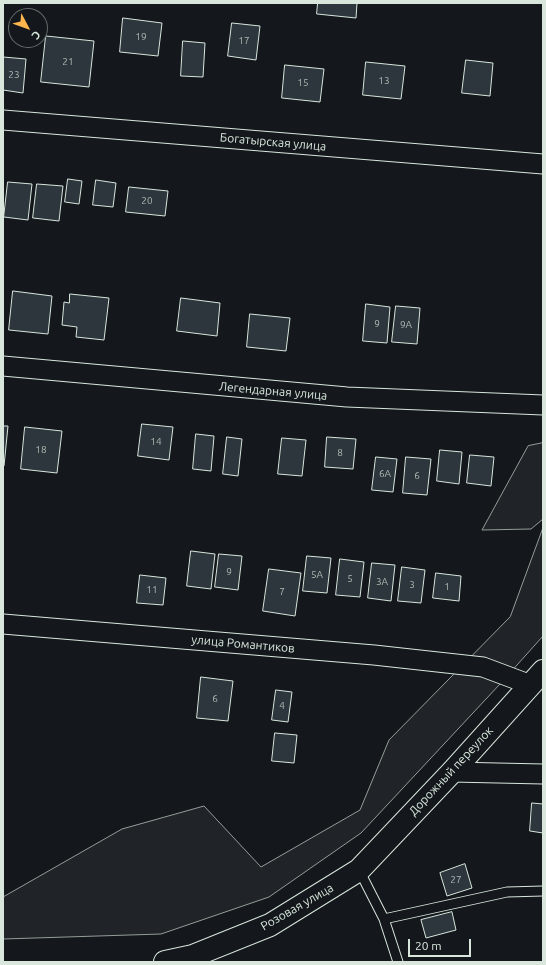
<!DOCTYPE html>
<meta charset="utf-8">
<style>
body{margin:0}
#map{position:relative;width:546px;height:965px;overflow:hidden;background:#14181c;font-family:Ubuntu,sans-serif}
canvas{display:block}
.frame{position:absolute;inset:0;border:4px solid #d8e6dc;pointer-events:none}
.north{position:absolute;left:8px;top:8px;width:40px;height:40px;box-sizing:border-box;background:#14181c;border:1px solid #626a69;border-radius:50%;rotate:131deg;font-size:11px;font-weight:700;line-height:16px;text-align:center;color:#d8e6dc}
.north::after{content:'';display:block;margin:auto;width:14px;height:18px;background:#ffb74d;clip-path:polygon(50% 0,100% 100%,50% 72%,0 100%)}
.scale{position:absolute;left:408px;top:939px;width:63px;height:18px;box-sizing:border-box;border:2px solid #d8e6dc;border-top:0;padding-left:5px;font-size:12px;line-height:14px;white-space:nowrap;color:#d8e6dc;-webkit-text-stroke:3px #14181c;paint-order:stroke}
</style>
<div id="map">
<canvas width="546" height="965"></canvas>
<div class="frame"></div>
<div class="north">С</div>
<div class="scale">20 m</div>
</div>
<script>
const ctx = document.querySelector('canvas').getContext('2d');
ctx.lineJoin = 'round';
function paint(path, color) {
  ctx.fillStyle = color;
  ctx.fill(path, 'evenodd');
}
function stroke(path, color, width, dash) {
  ctx.strokeStyle = color;
  ctx.lineWidth = width;
  ctx.lineCap = dash ? 'butt' : 'round';
  ctx.setLineDash(dash || []);
  ctx.stroke(path);
}
function write(font, color, halo, rows, align = 'center') {
  ctx.font = font + ' Ubuntu,sans-serif';
  ctx.lineWidth = 3;
  ctx.setLineDash([]);
  ctx.textBaseline = 'middle';
  ctx.strokeStyle = halo;
  ctx.fillStyle = color;
  for (const [text, x, y, turn = 0] of rows) {
    ctx.save();
    ctx.translate(x, y);
    ctx.rotate((+turn || 0) * Math.PI / 180);
    ctx.textAlign = isNaN(turn) ? turn : align;
    if (halo) ctx.strokeText(text, 0, 0);
    ctx.fillText(text, 0, 0);
    ctx.restore();
  }
}
const green = new Path2D(`
 M543,443V519L531,529L482,530L528,446Z
 M543,528V636L500,684L361,833L269,897L161,934L3,939V897L122,829L204,806L261,867L360,810L389,740L510,617Z`);
paint(green, '#202428');
stroke(green, '#939e99', 1);
const building = new Path2D(`
 M318,3H357L356,18L317,14Z
 M123,18L162,23L158,56L120,52Z
 M232,23L260,26L256,60L228,56Z
 M46,36L94,41L89,87L41,82Z
 M183,41L205,43L203,77L181,76Z
 M3,57L26,59L23,93L3,90Z
 M466,60L493,63L490,96L462,93Z
 M366,62L405,66L401,99L363,95Z
 M285,65L324,69L320,102L282,98Z
 M68,179L82,181L79,204L65,202Z
 M96,180L116,183L113,207L93,205Z
 M8,182L32,184L28,220L4,217Z
 M37,184L63,186L59,221L33,218Z
 M129,187L168,191L165,216L126,212Z
 M13,291L52,296L48,334L9,330Z
 M70,294L109,298L104,340L76,337L77,327L62,325L64,302L69,303Z
 M181,298L220,303L217,336L177,331Z
 M366,304L390,307L387,343L363,341Z
 M396,306L420,308L417,344L392,342Z
 M250,314L290,318L286,351L247,347Z
 M142,424L173,427L169,460L138,456Z
 M3,426H8L4,466H3Z
 M25,427L62,431L57,473L21,469Z
 M196,434L214,436L211,471L193,469Z
 M227,437L242,439L238,476L223,474Z
 M327,437L356,439L353,469L325,467Z
 M282,438L306,440L302,476L278,474Z
 M440,450L462,452L459,484L437,481Z
 M470,455L494,457L491,486L467,483Z
 M376,457L397,459L393,492L372,490Z
 M406,457L431,459L427,495L403,493Z
 M191,551L215,554L211,589L187,586Z
 M219,554L242,556L238,590L215,587Z
 M307,556L331,558L327,593L303,591Z
 M340,559L364,562L360,597L336,595Z
 M372,563L395,565L391,601L368,598Z
 M402,567L425,570L421,603L398,601Z
 M269,569L301,573L295,616L263,611Z
 M436,573L461,576L459,601L433,598Z
 M140,575L166,578L163,605L137,603Z
 M201,677L233,681L228,721L197,718Z
 M276,690L292,692L288,722L272,720Z
 M275,733L297,735L294,763L272,761Z
 M532,803L543,804V833L530,831Z
 M465,864L472,888L447,896L440,873Z
 M452,912L456,930L426,938L421,920Z`);
paint(building, '#2c363c');
stroke(building, '#d8e6dc', 1);
const lane = new Path2D(`
 M359,870L384,919L398,962
 M384,919L507,892L543,891`);
const street = new Path2D(`
 M3,120L543,164
 M3,366L347,397L543,405
 M3,624L374,655L483,667L531,685
 M452,772L543,774`);
const secondary = new Path2D(`
 M165,962L193,956L270,925L359,870L452,772L543,671`);
stroke(lane, '#d8e6dc', 11);
stroke(street, '#d8e6dc', 21);
stroke(secondary, '#d8e6dc', 24);
stroke(lane, '#14181c', 9);
stroke(street, '#14181c', 19);
stroke(secondary, '#14181c', 22);
write('10px', '#adbab4', null, [
 ["19",141,37],
 ["17",244,41],
 ["21",68,62],
 ["23",14,75],
 ["13",384,81],
 ["15",303,83],
 ["20",147,201],
 ["9",377,324],
 ["9А",406,325],
 ["14",156,442],
 ["18",41,450],
 ["8",340,453],
 ["6А",385,474],
 ["6",417,476],
 ["9",229,572],
 ["5А",317,575],
 ["5",350,579],
 ["3А",382,582],
 ["3",412,585],
 ["1",447,587],
 ["11",152,590],
 ["7",282,592],
 ["6",215,699],
 ["4",282,706],
 ["27",456,880]
]);
write('12px', '#d8e6dc', '#14181c', [
 ["Богатырская улица",273,142,5],
 ["Легендарная улица",273,391,5],
 ["улица Романтиков",243,644,5],
 ["Дорожный переулок",451,771,-47],
 ["Розовая улица",297,907,-30]
]);
</script>
